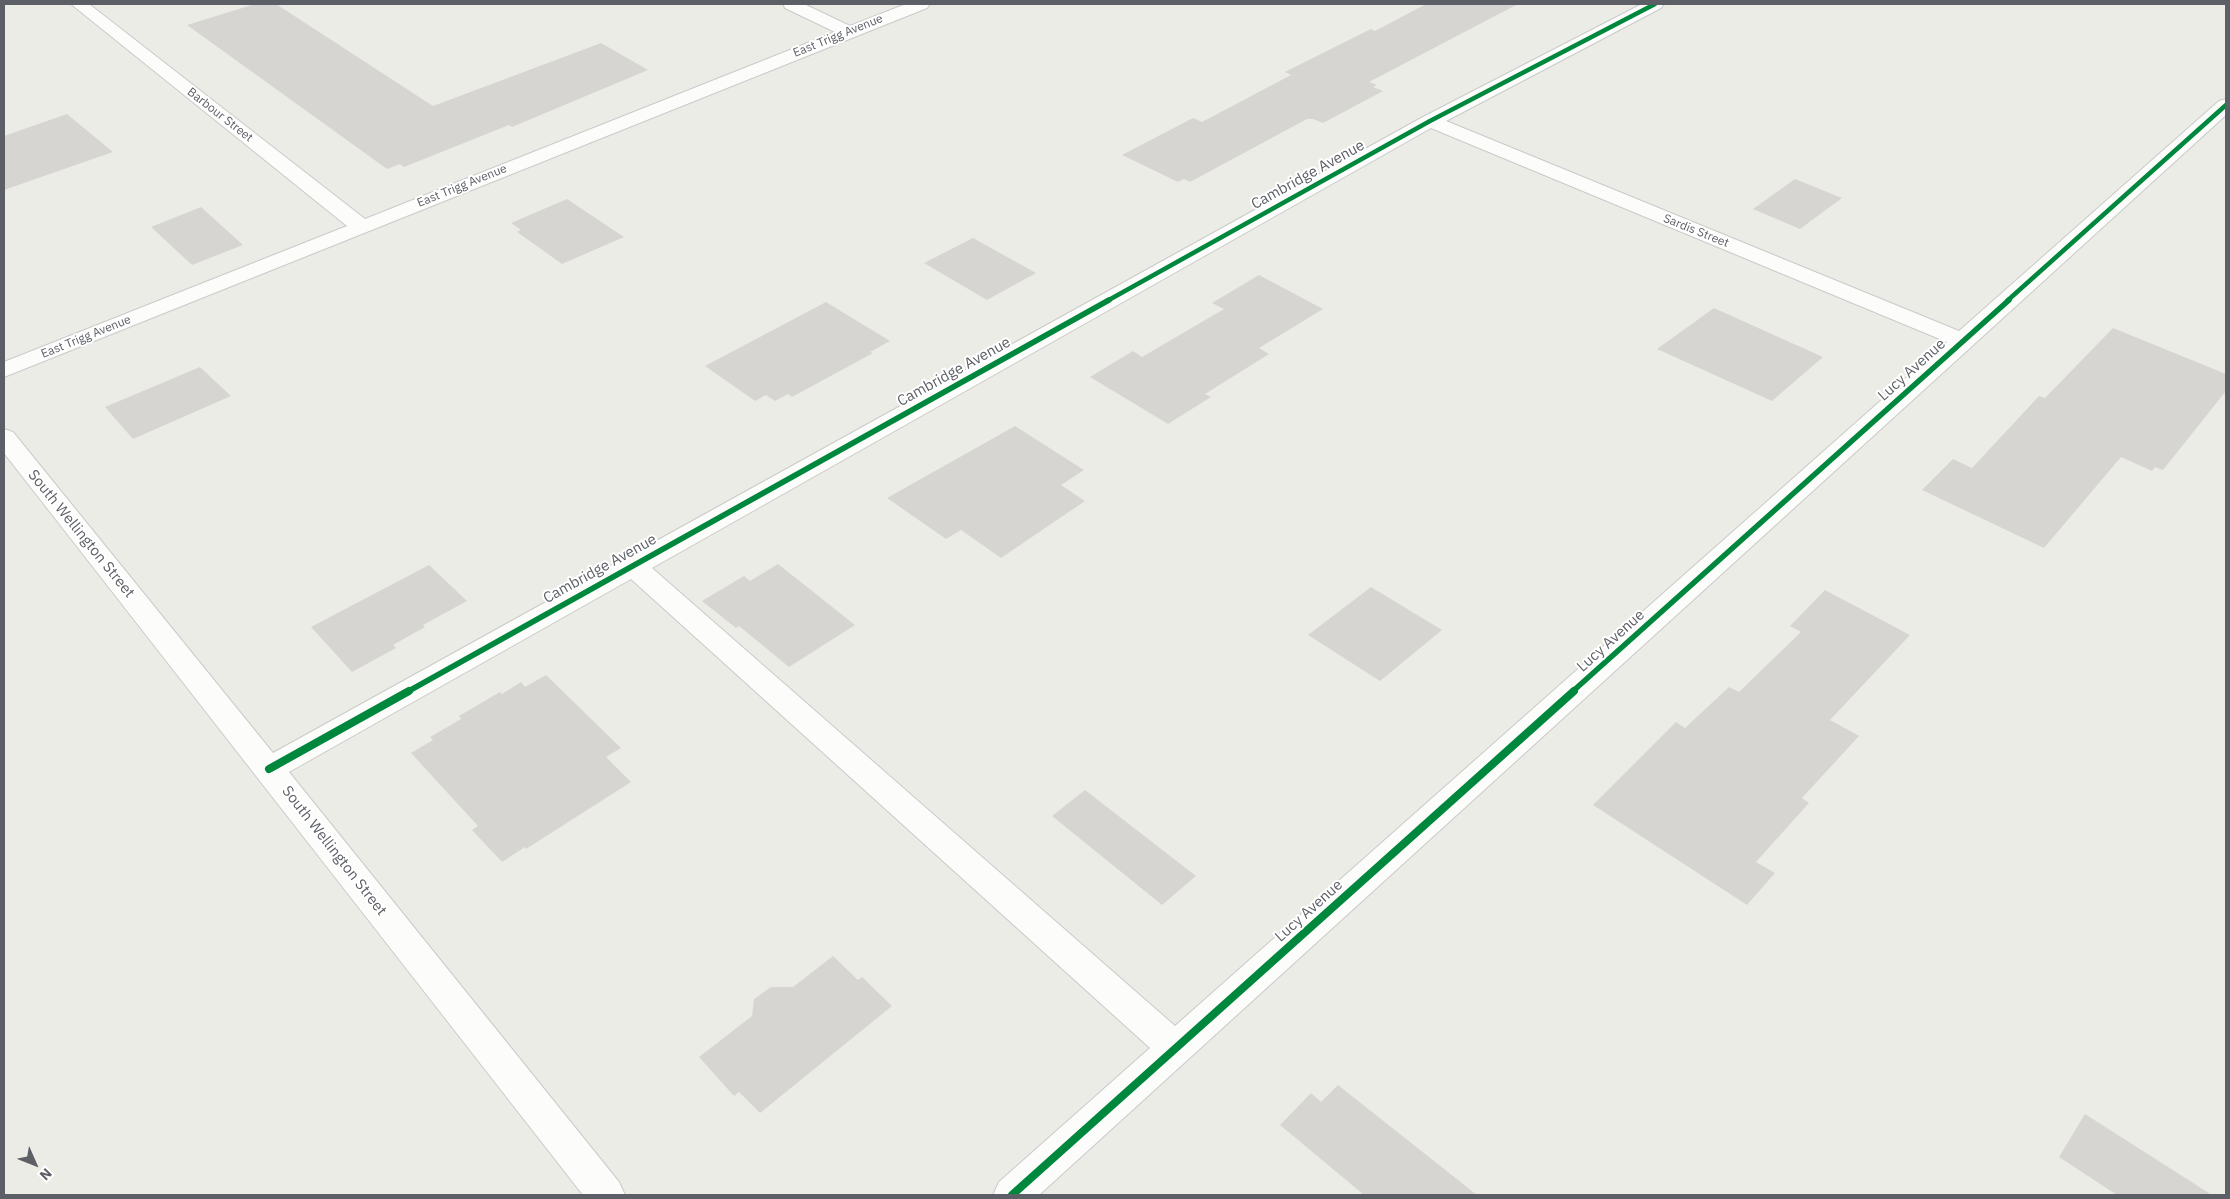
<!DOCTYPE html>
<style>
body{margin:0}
#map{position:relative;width:2230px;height:1199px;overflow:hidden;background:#ecece7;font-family:"IBM Plex Sans",sans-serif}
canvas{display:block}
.frame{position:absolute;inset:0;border:5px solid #5c5f65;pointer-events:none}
.north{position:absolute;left:10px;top:1139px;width:50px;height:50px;-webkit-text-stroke:4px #fff;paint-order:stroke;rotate:134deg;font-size:14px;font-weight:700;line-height:20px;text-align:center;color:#5c5f65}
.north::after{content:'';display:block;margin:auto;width:18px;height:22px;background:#5c5f65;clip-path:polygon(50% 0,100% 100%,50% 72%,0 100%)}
</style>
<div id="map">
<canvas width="2230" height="1199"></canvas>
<div class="frame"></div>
<div class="north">N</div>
</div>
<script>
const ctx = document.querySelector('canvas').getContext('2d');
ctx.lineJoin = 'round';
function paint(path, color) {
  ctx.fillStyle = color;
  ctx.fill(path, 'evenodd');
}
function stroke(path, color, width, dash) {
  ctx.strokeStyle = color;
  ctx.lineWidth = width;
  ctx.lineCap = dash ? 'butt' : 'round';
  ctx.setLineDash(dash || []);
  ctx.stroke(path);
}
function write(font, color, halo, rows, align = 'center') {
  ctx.font = font + ' "IBM Plex Sans",sans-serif';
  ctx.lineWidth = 4;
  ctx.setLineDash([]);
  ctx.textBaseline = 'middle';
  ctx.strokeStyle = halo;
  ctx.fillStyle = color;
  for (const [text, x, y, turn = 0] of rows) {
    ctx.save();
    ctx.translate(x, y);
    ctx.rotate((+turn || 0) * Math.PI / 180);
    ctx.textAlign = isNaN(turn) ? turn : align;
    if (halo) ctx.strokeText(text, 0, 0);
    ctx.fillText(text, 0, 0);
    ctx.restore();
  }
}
paint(new Path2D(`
 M255,4H276L433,106L601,43L648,70L512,127L509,125L404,167L400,164L387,169L187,25Z
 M1426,4H1518L1369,82L1377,85L1373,87L1383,91L1323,123L1313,119H1307L1190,182L1184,179L1178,182L1122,155L1193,118L1202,122L1291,75L1285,72L1371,29L1375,31Z
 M67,114L113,152L4,190V136Z
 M1795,179L1842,198L1800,229L1753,209Z
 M567,199L624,237L562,264L517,232L521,230L511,223Z
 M201,207L243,245L192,265L151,227Z
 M973,238L1036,273L987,300L924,263Z
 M1259,275L1323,309L1259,348L1269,354L1205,394L1211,397L1168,424L1090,377L1133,351L1142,357L1224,309L1212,303Z
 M826,302L890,341L870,352L873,353L792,397L788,394L775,401L766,395L755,401L705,366Z
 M1714,308L1765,331L1823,357L1772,401L1657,349Z
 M2113,328L2226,374V391L2163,470L2155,467L2152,471L2121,457L2044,548L1922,490L1953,459L1972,468L2039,396L2045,398Z
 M200,367L231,396L133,439L105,407Z
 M1015,426L1084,470L1061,485L1085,501L1001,558L961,530L946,539L887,498Z
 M778,564L855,625L789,667L739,626L736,628L702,601L744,576L750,581Z
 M429,565L467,601L423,625L425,627L393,645L396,648L352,672L311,627Z
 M1371,587L1442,630L1380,681L1308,635Z
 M1825,590L1910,635L1830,720L1859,736L1802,798L1809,803L1756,862L1775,873L1747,905L1593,805L1676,722L1685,728L1729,687L1739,692L1801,632L1790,626Z
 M546,675L621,748L606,757L631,782L526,849L525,847L502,862L472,830L478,826L411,753L433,740L430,737L461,719L459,716L500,692L502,694L521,682L525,687Z
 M1085,790L1196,876L1162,905L1052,816Z
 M833,956L858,980L862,977L892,1006L760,1113L739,1092L734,1096L699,1057L752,1016L754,999L771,987H793Z
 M1338,1085L1477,1195H1364L1280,1125L1311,1093L1321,1102Z
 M2085,1114L2212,1195H2117L2059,1157Z`), '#d6d5d2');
const minor = new Path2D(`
 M71,4H89L365,219L835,32L785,8L783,4H804L850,26L906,4H930L927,8L4,377V362L347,226Z
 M1642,4H1664L1661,8L1446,121L1959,331L2219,101L2226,99V115L1039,1195H993L999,1182L1150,1048L631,579L289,772L619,1182L625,1195H583L4,453V429L13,432L273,753L1423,117ZM1431,128L1947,342L1175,1026L652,568Z`);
stroke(minor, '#c9cac9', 2);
paint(minor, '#fcfcfb');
stroke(new Path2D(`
 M1107,301L1430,121L1655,4
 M2007,301L2226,105`), '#00873e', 4.5);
stroke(new Path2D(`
 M407,692L1109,300
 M1572,692L2009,300`), '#00873e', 5.5);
stroke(new Path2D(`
 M269,769L409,691
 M1012,1195L1574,691`), '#00873e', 8);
write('12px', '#5c5f65', '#fff', [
 ["East Trigg Avenue",838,36,-22],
 ["Barbour Street",220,115,38],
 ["East Trigg Avenue",462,186,-22],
 ["Sardis Street",1696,231,22],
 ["East Trigg Avenue",86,337,-22]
]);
write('15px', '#5c5f65', '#fff', [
 ["Cambridge Avenue",1308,175,-29],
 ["Lucy Avenue",1912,370,-42],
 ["Cambridge Avenue",954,372,-29],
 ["South Wellington Street",81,534,51],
 ["Cambridge Avenue",600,569,-29],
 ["Lucy Avenue",1611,641,-42],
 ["South Wellington Street",334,851,52],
 ["Lucy Avenue",1309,911,-42]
]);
</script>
